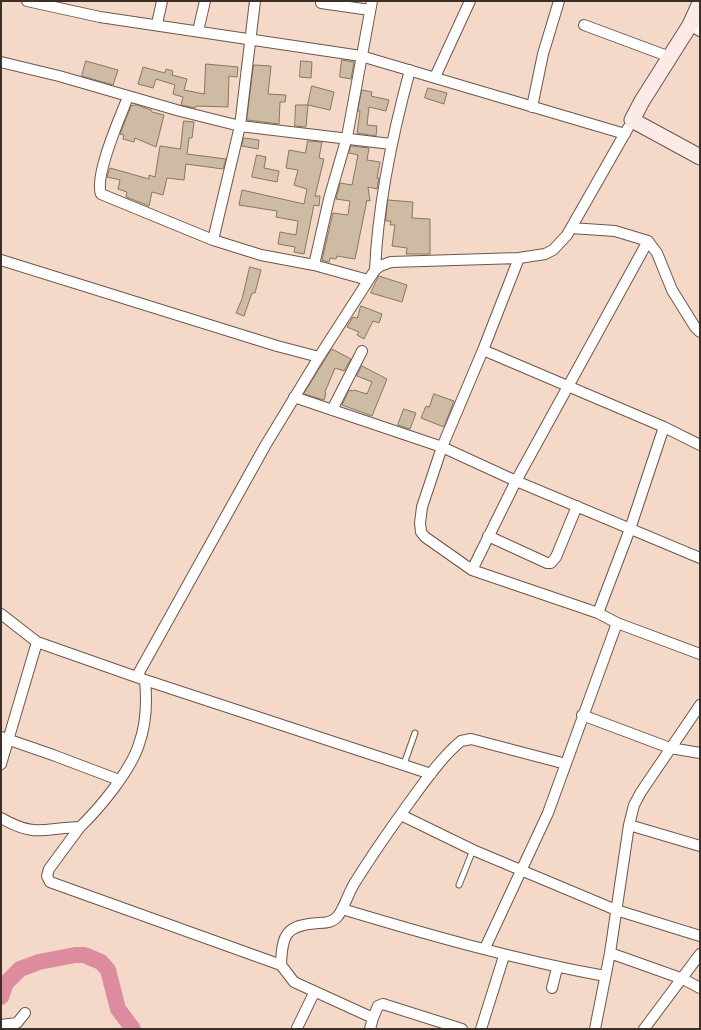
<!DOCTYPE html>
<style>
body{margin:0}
#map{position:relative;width:701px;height:1030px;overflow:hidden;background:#f4d8c8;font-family:Lato,sans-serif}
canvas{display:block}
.frame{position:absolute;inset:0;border:2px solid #3a2f29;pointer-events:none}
</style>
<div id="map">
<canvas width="701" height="1030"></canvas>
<div class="frame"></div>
</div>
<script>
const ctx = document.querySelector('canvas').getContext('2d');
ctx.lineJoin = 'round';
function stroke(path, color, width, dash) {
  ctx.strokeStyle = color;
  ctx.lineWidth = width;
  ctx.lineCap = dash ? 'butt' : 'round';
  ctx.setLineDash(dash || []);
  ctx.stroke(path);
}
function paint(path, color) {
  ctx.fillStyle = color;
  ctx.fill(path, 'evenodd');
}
stroke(new Path2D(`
 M1,997L6,983L20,969L39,962L75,955H84L101,962L108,970L118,1009L133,1029`), '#dd8b9e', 16);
const building = new Path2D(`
 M342,60L354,62L351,79L340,77Z
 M86,61L118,70L113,85L82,76Z
 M301,61L312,62L311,78L300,77Z
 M206,64L238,67L237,77L229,76L228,107L196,106L195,108L181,105L183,97L173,94L175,85L156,79L153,88L138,84L143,67L165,73L166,69L173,71L172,75L187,79L184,90L204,94Z
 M254,65L271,66L268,94L286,95L285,102H280L279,124L247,120Z
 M312,86L334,92L330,110L308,105Z
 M428,88L447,93L444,104L425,98Z
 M362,90L372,92L371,96L389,100L386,111L369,107L367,125L377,126L376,136L357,133L360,111H358Z
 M137,105L151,110L152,112L164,115L156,147L135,138L134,142L123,139L124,135L120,134L131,106Z
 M296,105H308L306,127L295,126Z
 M184,121L194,122L192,138H189L187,154L226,159L223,169L186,164L184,180L167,178L163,195L152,192L149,206L126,197L127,192L118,189L120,180L107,177L110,168L149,179V175L155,177L160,146L180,149Z
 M244,138L259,140L258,149L242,146Z
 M308,141L322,142L319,158L324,159L315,196H320L319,206L314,205L304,254L294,252L295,247L278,244L280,232L296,235L298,221L276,217L277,211L239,205L242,190L304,204L307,189L294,185L298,170L286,168L289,150L305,153Z
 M351,146L369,148L367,160L380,162L377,178H379L377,189L368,187L370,201L367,200L355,259L337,256L336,259L330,258L329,262H328L322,260L333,213L348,215L350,201L336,199L340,183L352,185L358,155L349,153Z
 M257,155L266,157L264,168L279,171L277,182L252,177Z
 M388,200L413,202L412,218L430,219V254H406L407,248L392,246L395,225H390L391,221H386Z
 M250,267L261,270L255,293H252L244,316L236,313L242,299Z
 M379,276L407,285L402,302L371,293Z
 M361,306L382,314L379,323L373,321L364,339L357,335L359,332L347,327L353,317L357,318Z
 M332,349L351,359L344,371L335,368L325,392L326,393L324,400L304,394Z
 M362,366L387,379L372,416L342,405L349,390L353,391L354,390L367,394L372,382L357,376Z
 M434,394L454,401L444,427L421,418L426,406L429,407Z
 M404,409L416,413L410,429L398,425Z`);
paint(building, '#cdbba3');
stroke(building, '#877660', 1);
const lane = new Path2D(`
 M404,764L415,733
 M459,885L473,850`);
const street = new Path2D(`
 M27,1L100,17L361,56L625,134
 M321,3L370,10
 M157,24L162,1
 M584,25L670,57
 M690,25L700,31
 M198,31L205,1
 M1,62L59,76L180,111L240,126L391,144
 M410,70C392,136 378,202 375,270L380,266L391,262L519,258L545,254L553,250L567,235L628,128
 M435,77L470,1
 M128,97C120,117 94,176 101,194L213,240L261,255L314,265L329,199L347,137L372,1
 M532,107L543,54L559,1
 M571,228L615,231L648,241L657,253L672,290L695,327L700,332
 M213,240L240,126L255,1
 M519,258L483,350L442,447L422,507L420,523L421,532L425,537L472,570L598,613L617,623L700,654
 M1,260L277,346L319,357
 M314,265L368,280
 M483,350L664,427L700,445
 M294,397L442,447L516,481L700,558
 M332,410L362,351
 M488,536L547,563H551L556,557L577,506
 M472,570L516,481L648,241
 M598,613L630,529L664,427
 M1,614L37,642L145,680L431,774
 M137,676L265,446L319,357L375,270
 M582,715L670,748L700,753
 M1,737L53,755L119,780
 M1,764L37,642
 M401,815L473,850L616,910L700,936
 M1,818C36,838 43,828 80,827C100,808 131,770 139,744C146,725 147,701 145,680
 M629,825L700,846
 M80,827L49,869L47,876L50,882L281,965L294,982L373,1018L378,1006L383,1004L462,1029
 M342,909C429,935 516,960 605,976
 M485,948L548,813L617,623
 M610,953L683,979L700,988
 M281,965C282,934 286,925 319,923C327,923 333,922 338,916C345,906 348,894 354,884C373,853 393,825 414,796C428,777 443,756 461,741L471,739L566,764
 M552,988L557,968
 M1,1025L17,1023L25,1013
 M297,1028L314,993
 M370,1029L373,1018
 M481,1029L504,956
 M595,1029L610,953L629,825L634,805L641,792L700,705
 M644,1029L700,954`);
const secondary = new Path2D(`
 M700,3L690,25L642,101L632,120L700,157`);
stroke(lane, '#6e5649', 7);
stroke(street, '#6e5649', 12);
stroke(secondary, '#6e5649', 17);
stroke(lane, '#fff', 5);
stroke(street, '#fff', 10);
stroke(secondary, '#faeae8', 15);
</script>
